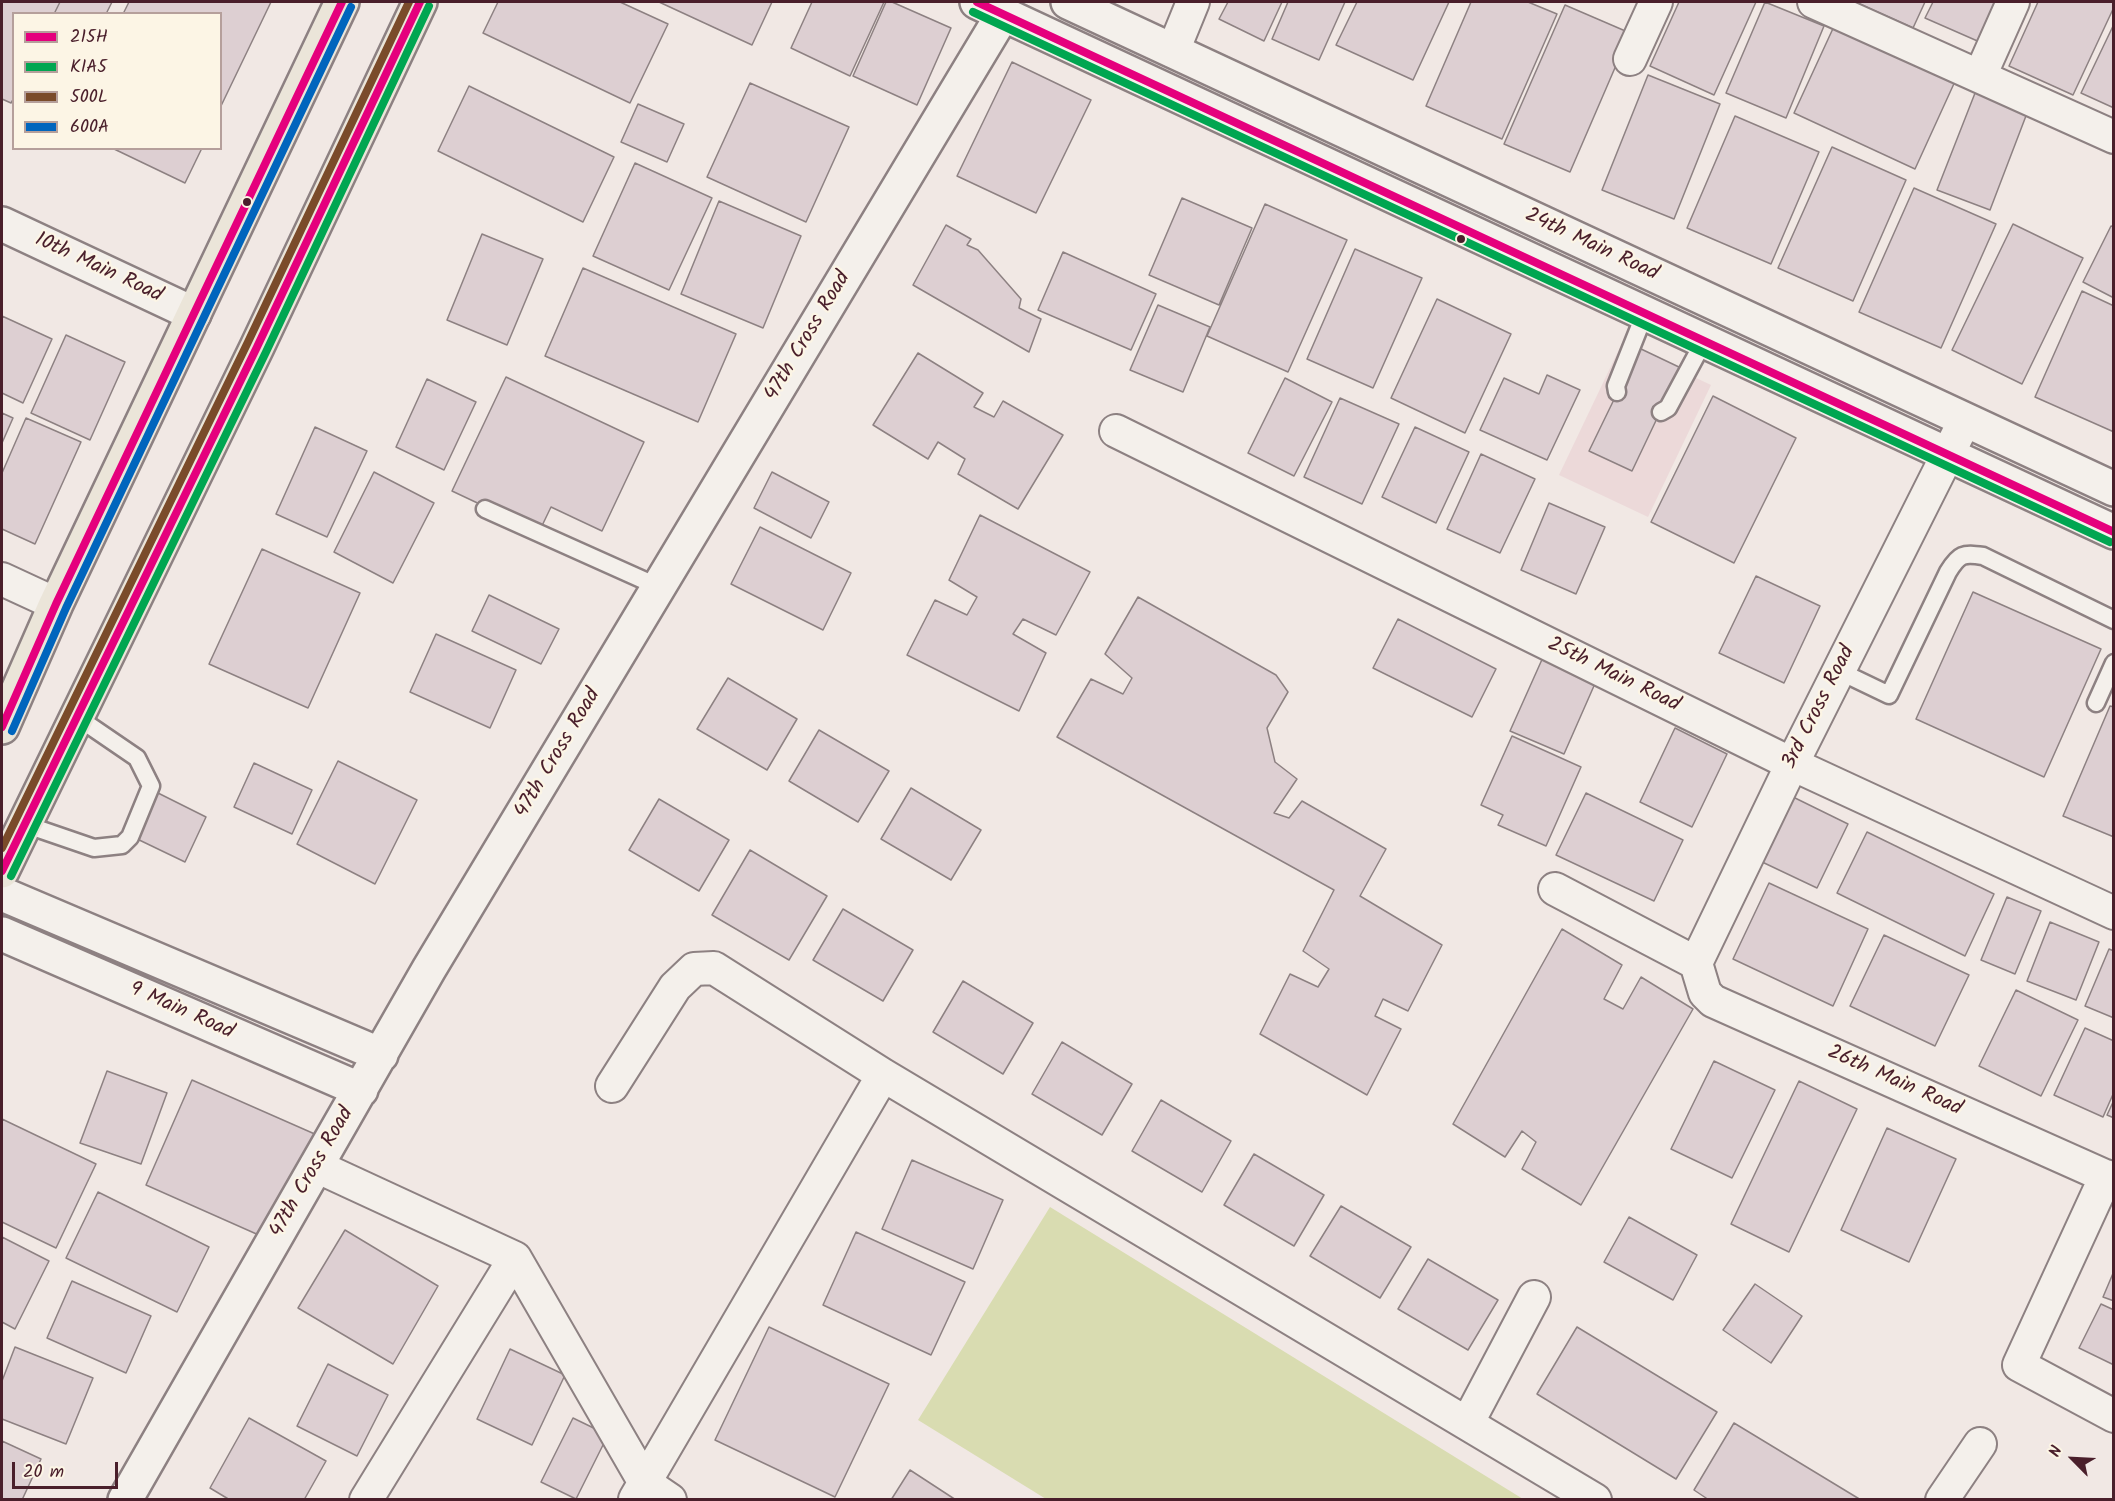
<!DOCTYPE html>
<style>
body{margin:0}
#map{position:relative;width:2115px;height:1501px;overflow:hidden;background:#f1e8e4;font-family:Kalam,sans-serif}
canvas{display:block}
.frame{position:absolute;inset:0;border:3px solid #4a1f2b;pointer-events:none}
.legend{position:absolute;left:12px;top:12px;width:210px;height:138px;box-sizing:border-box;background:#fcf5e5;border:2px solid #b59f9b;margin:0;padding:8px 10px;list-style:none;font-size:18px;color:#4a1f2b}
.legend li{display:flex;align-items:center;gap:12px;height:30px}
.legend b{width:30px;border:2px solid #b59f9b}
.north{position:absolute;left:2043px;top:1429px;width:60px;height:60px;-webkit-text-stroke:4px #fcf5e5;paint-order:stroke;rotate:294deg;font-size:16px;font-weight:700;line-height:24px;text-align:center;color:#4a1f2b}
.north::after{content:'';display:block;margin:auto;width:21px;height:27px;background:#4a1f2b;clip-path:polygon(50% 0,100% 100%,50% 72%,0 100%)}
.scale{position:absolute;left:12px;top:1462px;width:106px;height:27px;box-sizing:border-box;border:3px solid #4a1f2b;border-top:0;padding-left:8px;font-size:18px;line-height:21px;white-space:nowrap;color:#4a1f2b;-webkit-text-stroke:4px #fcf5e5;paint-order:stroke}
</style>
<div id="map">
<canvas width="2115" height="1501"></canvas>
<div class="frame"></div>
<ul class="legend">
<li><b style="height:8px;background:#e5007d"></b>215H</li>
<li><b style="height:8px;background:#00a651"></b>KIA5</li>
<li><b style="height:8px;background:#7a4b2a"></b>500L</li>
<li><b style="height:8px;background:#0065bd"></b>600A</li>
</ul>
<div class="north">N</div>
<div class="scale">20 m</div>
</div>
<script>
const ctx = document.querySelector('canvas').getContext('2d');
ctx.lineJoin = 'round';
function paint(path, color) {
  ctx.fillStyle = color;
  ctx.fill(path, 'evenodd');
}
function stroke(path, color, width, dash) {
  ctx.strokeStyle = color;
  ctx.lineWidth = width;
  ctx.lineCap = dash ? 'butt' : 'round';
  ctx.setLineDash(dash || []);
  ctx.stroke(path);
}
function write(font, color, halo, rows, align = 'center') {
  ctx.font = font + ' Kalam,sans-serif';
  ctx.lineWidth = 4.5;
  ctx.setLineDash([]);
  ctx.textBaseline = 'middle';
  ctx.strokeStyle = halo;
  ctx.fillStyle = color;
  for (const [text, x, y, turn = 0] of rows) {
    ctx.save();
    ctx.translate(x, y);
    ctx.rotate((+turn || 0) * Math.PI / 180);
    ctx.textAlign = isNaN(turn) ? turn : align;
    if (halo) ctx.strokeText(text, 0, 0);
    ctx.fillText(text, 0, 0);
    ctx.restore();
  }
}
paint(new Path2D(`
 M1622,343L1711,385L1648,517L1559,475Z`), '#ecd9d9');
paint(new Path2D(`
 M1050,1207L1523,1499H1046L918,1420Z`), '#d9dcb1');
const building = new Path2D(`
 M2,2H60L54,14H14V98L11,103L2,99Z
 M60,2H112L106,14H54Z
 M129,2H271L220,108V14H123Z
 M498,2H620L668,24L630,103L483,33Z
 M659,2H772L752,45Z
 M812,2H884L850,76L791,48Z
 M886,2H892L951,28L917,105L853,76Z
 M1228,2H1282L1264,41L1219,19Z
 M1288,2H1345L1319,60L1272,39Z
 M1357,2H1449L1413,80L1336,45Z
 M1471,2H1528L1557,14L1502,139L1426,106Z
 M1679,2H1756L1714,95L1650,66Z
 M1765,2L1824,26L1786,118L1726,93Z
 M1855,2H1925L1913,28Z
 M1933,2H2001L1982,43L1925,18Z
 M2038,2H2114V7L2073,95L2009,66Z
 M1565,5L1630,33L1570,172L1504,144Z
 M1836,22L1957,77L1915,169L1794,113Z
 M2114,24V108L2081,93Z
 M1012,62L1091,100L1036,213L957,176Z
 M1648,75L1720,104L1674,219L1602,190Z
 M750,83L849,127L806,222L707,177Z
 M469,86L614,157L583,222L438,151Z
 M1977,88L2029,108L1990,210L1937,190Z
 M638,104L684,124L667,162L621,142Z
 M1735,116L1819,152L1771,264L1687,228Z
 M1832,147L1906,180L1853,301L1778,268Z
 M112,148H202L185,183Z
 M635,163L712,198L669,290L593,256Z
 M1914,188L1996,224L1941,348L1859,312Z
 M1182,198L1252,228L1219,305L1149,275Z
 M719,201L801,236L763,328L681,294Z
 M1265,204L1347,240L1288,372L1207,336Z
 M2013,224L2083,258L2022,384L1952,350Z
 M946,225L971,239L967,245L978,250L1021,299L1019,308L1041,319L1029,352L913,285Z
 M2111,226L2114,227V298L2083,282Z
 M482,234L543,259L507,345L447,320Z
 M1355,249L1422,278L1373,388L1307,359Z
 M1063,252L1156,294L1131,350L1038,310Z
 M583,268L736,334L698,422L545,356Z
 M2082,291L2114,306V432L2035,397Z
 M1437,299L1511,334L1465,433L1391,398Z
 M1158,305L1210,327L1183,392L1130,370Z
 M2,316L52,339L23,403L2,393Z
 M66,335L125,362L90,440L31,413Z
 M1639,348L1681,368L1632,471L1589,451Z
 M918,353L983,393L974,407L994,417L1003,401L1063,435L1018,509L958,474L965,459L938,442L928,459L873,425Z
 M1547,375L1580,390L1547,460L1480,430L1504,378L1539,394Z
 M506,377L644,442L602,531L551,507L539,532L452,491Z
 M1285,378L1332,402L1294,476L1248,453Z
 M427,379L476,402L444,470L396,447Z
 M1713,396L1796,438L1734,563L1651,522Z
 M1340,398L1399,424L1362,504L1304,477Z
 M2,413L13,418L2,443Z
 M26,418L81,442L35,544L2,529V473Z
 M315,427L367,451L327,537L276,514Z
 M1415,427L1469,452L1436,523L1382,497Z
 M1481,454L1535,479L1500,553L1447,529Z
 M374,472L434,503L393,583L334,552Z
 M772,472L829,502L811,538L754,508Z
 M1549,503L1605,527L1576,594L1521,570Z
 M980,515L1090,572L1056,635L1023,619L1013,634L1046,653L1019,711L907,655L935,600L967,615L977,597L949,580Z
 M760,527L851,573L823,630L731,584Z
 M262,549L360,593L308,708L209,664Z
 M1756,576L1820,606L1784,683L1719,653Z
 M1973,592L2101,649L2044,777L1916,719Z
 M489,595L559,629L541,664L472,631Z
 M1138,597L1276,675L1288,692L1267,728L1275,762L1297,779L1274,813L1289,818L1302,801L1386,849L1360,896L1442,945L1408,1011L1383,999L1375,1016L1401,1029L1367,1095L1260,1034L1290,974L1318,987L1329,969L1303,951L1334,890L1057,737L1091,679L1123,694L1132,678L1105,654Z
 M1398,619L1496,669L1472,717L1373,668Z
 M436,634L516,670L490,728L410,692Z
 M1544,655L1597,679L1564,754L1510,731Z
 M728,678L797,719L767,770L697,729Z
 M2110,706L2114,707V837L2063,816Z
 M1675,728L1727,754L1692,827L1640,802Z
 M819,730L889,771L858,822L789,781Z
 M1512,736L1581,767L1546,846L1498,825L1503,815L1481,805Z
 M338,761L417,800L375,884L297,844Z
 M254,763L312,790L292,834L234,807Z
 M911,788L981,830L951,880L881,839Z
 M156,792L206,817L185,862L133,837Z
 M1586,793L1683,840L1654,901L1556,855Z
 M1791,796L1848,824L1817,888L1760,861Z
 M659,799L729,840L699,891L629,850Z
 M1867,832L1994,894L1965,956L1837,893Z
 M750,850L827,896L789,960L712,915Z
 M1769,883L1868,929L1833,1006L1733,959Z
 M2007,897L2041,911L2015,974L1981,960Z
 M843,909L913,950L883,1001L813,960Z
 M2050,922L2099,942L2076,1000L2027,981Z
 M1562,929L1622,965L1604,999L1623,1009L1641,977L1693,1009L1581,1205L1522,1169L1536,1142L1522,1131L1505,1157L1453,1124Z
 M1884,935L1969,975L1935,1046L1850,1006Z
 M2109,949L2114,951V1018L2085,1006Z
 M963,981L1033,1023L1003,1074L933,1032Z
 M2016,990L2078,1020L2041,1096L1979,1066Z
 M2085,1028L2114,1041V1092L2103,1117L2054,1095Z
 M1062,1042L1132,1084L1102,1135L1032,1094Z
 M1714,1061L1775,1090L1732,1178L1671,1149Z
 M107,1071L167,1093L141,1164L80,1143Z
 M192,1080L317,1135L270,1240L146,1185Z
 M1799,1081L1857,1109L1789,1252L1731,1224Z
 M1161,1100L1231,1141L1202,1192L1132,1151Z
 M2114,1100V1118L2107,1115Z
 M2,1119L96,1164L56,1248L2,1222Z
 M1887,1128L1956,1159L1909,1262L1841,1230Z
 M1254,1154L1324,1195L1294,1246L1224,1205Z
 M912,1160L1003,1200L973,1269L882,1229Z
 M98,1192L209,1247L177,1312L66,1258Z
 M1341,1206L1411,1247L1380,1298L1310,1256Z
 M1629,1217L1697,1255L1673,1300L1604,1262Z
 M345,1230L438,1286L393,1364L298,1308Z
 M856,1232L965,1282L931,1355L823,1305Z
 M2,1237L49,1261L15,1329L2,1322Z
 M1428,1259L1498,1300L1468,1350L1398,1309Z
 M2114,1271V1301L2103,1297Z
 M72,1281L151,1316L126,1373L47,1338Z
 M1755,1284L1802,1316L1771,1363L1723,1330Z
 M2101,1304L2114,1310V1365L2079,1348Z
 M769,1327L889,1384L835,1497L715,1440Z
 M1577,1327L1717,1412L1676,1479L1537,1394Z
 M15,1347L93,1378L66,1444L2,1419V1381Z
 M510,1349L565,1375L532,1445L477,1419Z
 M328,1364L388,1395L357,1456L297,1426Z
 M249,1418L326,1461L304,1500H230L210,1488Z
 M573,1418L608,1435L576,1499L541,1482Z
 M1734,1423L1861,1500H1709L1694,1490Z
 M2,1441L41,1459L22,1500H2Z
 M910,1470L956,1500H891Z`);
paint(building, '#ddcfd2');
stroke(building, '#8d8182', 1.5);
const lane = new Path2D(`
 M1617,392L1616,386L1645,313
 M1661,412L1668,408L1704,341
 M485,509L659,587
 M1839,671L1889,695L1948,572C1959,554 1963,553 1983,556L2114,620
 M2096,703L2114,663
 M24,824L94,848L122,845L130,837L151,786L137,758L77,717`);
const street = new Path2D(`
 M1814,2L2114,137
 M1173,51L1193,2
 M1630,59L1656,2
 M1980,76L2013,2
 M1116,431L1792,764L2114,913
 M2,579L56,604
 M1555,889L1696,963
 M1696,963L1792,764L1965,420
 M1696,963L1705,993L1713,1001L2114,1180
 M612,1086L675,987L694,969L714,968L883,1075L1595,1500
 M316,1166L515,1258L645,1483L670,1500
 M2106,1176L2019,1365L2114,1416
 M1468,1422L1534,1297
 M635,1499L883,1075
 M366,1500L515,1258
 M1942,1500L1980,1444`);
const secondary = new Path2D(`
 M977,2L2114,532
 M1068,2L2114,489
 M2,224L194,314
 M2,894L381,1055
 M2,934L361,1090
 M125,1500L429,969L1003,14`);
const primary = new Path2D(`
 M2,727L56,604L342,2
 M2,871L257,347L420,2`);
stroke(lane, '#8d8182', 21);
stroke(street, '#8d8182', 36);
stroke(secondary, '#8d8182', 38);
stroke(primary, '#8d8182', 38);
stroke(lane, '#f4f0eb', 16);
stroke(street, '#f4f0eb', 32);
stroke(secondary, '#f4f0eb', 33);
stroke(primary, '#ebe5d9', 33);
stroke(new Path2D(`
 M977,2L2114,532
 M2,727L56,604L342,2
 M2,871L257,347L420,2`), '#e5007d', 8);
stroke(new Path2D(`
 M973,12L2110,542
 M11,876L266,352L429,6`), '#00a651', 8);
stroke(new Path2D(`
 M2,848L248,342L409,2`), '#7a4b2a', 8);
stroke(new Path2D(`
 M12,731L66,608L351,7`), '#0065bd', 8);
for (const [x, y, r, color] of [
 [247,202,5,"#4a1f2b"],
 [1461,239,5,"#4a1f2b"]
]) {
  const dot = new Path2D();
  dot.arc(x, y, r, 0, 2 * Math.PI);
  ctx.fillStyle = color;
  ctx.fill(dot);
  stroke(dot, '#fcf5e5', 2);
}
write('21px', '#4a1f2b', '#fcf5e5', [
 ["24th Main Road",1591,246,25],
 ["10th Main Road",98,269,25],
 ["47th Cross Road",809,337,-59],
 ["25th Main Road",1613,676,26],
 ["3rd Cross Road",1820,708,-63],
 ["47th Cross Road",559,754,-59],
 ["9 Main Road",181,1012,24],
 ["26th Main Road",1894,1082,24],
 ["47th Cross Road",313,1173,-60]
]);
</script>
